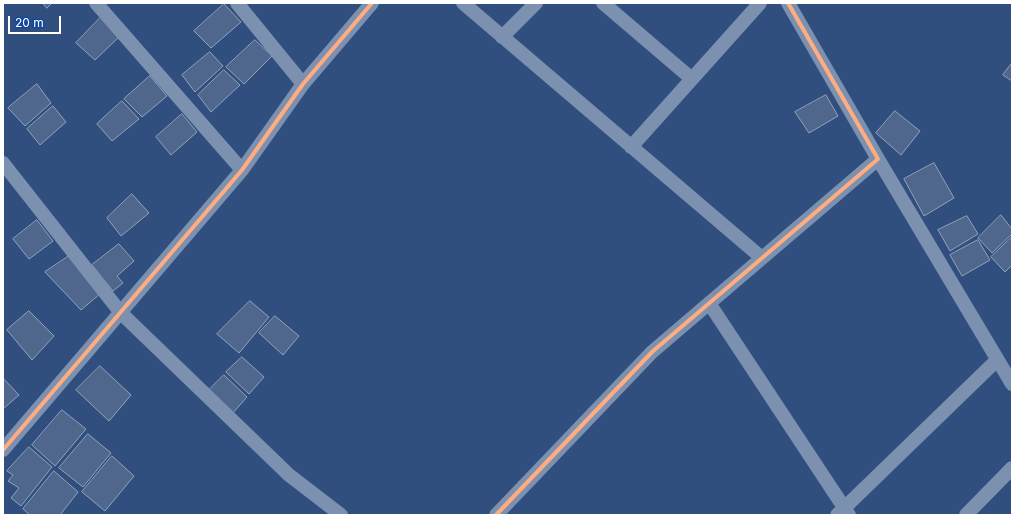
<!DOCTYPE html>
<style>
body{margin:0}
#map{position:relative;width:1015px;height:518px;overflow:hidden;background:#314f7e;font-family:Inter,sans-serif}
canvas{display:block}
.frame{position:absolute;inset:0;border:4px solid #fff;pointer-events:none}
.scale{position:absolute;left:8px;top:16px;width:53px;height:18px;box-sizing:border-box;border:2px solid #fff;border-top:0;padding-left:5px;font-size:12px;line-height:14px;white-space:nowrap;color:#fff;-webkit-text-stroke:3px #11489e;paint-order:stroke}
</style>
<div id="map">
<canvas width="1015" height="518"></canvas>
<div class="frame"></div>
<div class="scale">20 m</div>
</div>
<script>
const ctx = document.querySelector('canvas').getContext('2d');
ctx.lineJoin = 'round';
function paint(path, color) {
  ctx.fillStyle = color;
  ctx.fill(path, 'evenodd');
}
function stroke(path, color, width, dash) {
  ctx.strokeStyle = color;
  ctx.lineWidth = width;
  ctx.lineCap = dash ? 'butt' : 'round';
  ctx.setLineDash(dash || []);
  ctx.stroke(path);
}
const building = new Path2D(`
 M43,3H52L47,8Z
 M224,4L241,22L211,48L194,31Z
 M102,16L119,37L95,60L76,43Z
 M255,40L272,56L244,84L226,67Z
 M210,52L223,66L195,92L182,75Z
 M1012,63V81L1003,75Z
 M224,70L240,85L211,112L198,95Z
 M150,76L167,96L142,117L124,99Z
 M37,84L51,103L25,126L8,108Z
 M826,95L838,116L809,133L795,112Z
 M122,101L139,119L112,141L97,124Z
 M53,106L66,122L40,145L27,129Z
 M895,111L920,131L901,155L876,133Z
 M182,114L197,132L171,155L156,137Z
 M934,163L954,198L924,216L904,179Z
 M132,194L149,213L121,236L107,218Z
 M1001,215L1012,229V234L992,253L978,238Z
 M967,216L978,234L950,251L938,230Z
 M37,220L53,241L29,259L13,239Z
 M1012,237V265L1005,272L991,257Z
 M978,240L990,260L962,276L950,255Z
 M119,244L134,261L117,276L123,283L113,291L92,265Z
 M69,256L101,293L81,310L45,272Z
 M250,301L269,317L239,353L217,334Z
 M29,311L54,336L32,360L7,330Z
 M275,316L299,336L283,355L259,333Z
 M242,357L264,377L249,394L226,372Z
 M100,366L131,395L109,421L76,390Z
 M224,375L247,397L232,414L207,392Z
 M3,378L19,395L3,409Z
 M62,410L86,429L55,466L32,445Z
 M88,434L111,453L83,487L59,468Z
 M29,447L52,467L21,506L11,498L19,488L8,481L13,475L7,471Z
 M112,456L134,476L105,511L82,492Z
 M54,471L78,492L60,515H30L23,509Z`);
paint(building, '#4f678c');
stroke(building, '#91a2bc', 1);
stroke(new Path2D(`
 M96,3L242,170
 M237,3L303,84
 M463,3L762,258
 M603,3L692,79
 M502,37L536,3
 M631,147L760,3
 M878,159L1012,384
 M3,163L121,313L289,475L341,515
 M709,303L849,515
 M3,450L242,170L303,84L372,3
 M496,515L652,352L878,159L788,3
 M837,515L997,360
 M966,515L1012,468`), '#7c90af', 14);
stroke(new Path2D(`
 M3,450L242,170L303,84L372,3
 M496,515L652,352L878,159L788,3`), '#ffac80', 4);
</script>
